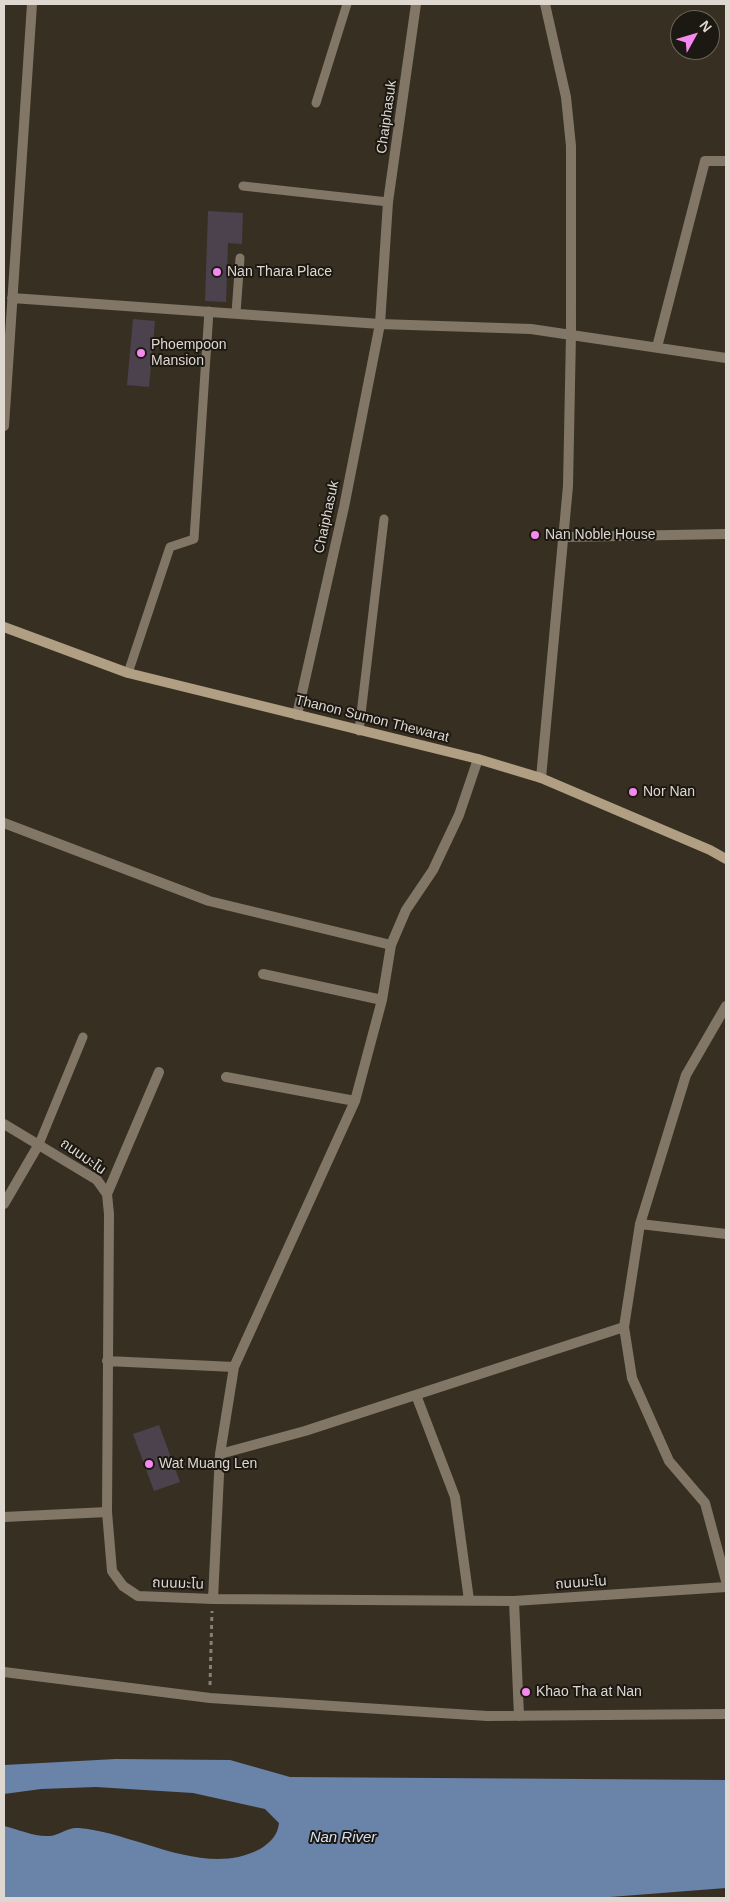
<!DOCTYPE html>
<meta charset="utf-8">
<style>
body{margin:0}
#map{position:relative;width:730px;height:1902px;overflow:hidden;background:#382f23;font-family:Arial,sans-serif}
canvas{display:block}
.frame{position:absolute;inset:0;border:5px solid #ded8d1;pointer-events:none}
.north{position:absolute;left:670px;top:10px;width:50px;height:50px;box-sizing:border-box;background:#1c1812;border:1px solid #6a655e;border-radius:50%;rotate:51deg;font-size:14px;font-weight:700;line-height:20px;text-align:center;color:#ded8d1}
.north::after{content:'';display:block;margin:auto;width:18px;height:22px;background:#f589ef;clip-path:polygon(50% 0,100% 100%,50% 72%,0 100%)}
</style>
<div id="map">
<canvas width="730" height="1902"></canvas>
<div class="frame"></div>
<div class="north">N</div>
</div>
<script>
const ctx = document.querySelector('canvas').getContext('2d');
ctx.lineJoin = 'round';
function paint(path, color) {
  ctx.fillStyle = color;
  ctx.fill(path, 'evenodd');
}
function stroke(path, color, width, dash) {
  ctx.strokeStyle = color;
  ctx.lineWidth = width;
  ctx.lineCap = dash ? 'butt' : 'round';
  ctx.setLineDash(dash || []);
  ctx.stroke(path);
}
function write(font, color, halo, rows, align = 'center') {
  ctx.font = font + ' Arial,"Noto Sans Thai",sans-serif';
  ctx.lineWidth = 4;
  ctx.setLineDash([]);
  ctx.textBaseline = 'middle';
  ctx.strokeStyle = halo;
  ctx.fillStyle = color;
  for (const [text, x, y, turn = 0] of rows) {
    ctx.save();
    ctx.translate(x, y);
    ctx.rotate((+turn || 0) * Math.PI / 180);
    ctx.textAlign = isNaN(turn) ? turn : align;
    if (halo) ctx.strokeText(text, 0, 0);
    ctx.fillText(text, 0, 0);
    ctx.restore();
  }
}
paint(new Path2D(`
 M116,1759L230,1760L290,1777L726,1780V1888L597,1898H4V1826C17,1829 35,1837 49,1836C58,1836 68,1827 78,1828C135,1832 204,1879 260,1849C270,1843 278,1835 279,1823L265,1809L193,1793L96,1787L41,1789L4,1794V1765Z`), '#6a83a8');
paint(new Path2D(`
 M208,211L243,213L242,244L228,243L226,302L205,301Z
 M133,319L155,321L149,387L127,385Z
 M159,1425L180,1482L154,1491L133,1434Z`), '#4b424e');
stroke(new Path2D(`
 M210,1685L212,1611`), '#888077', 3, [4, 4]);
stroke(new Path2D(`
 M316,103L347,4
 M243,186L388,202
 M236,313L240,258
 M128,673L170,547L194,539L209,311
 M359,731L384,519
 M39,1144L83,1037`), '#827766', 9);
stroke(new Path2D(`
 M12,298L380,324L531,329L726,358
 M657,347L705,161H726
 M4,426L32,4
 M564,537L726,534
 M297,715L344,507L380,324L388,202L416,4
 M541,778L568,486L571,334V146L566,97L545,4
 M4,823L209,901L391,945
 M263,974L382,1000
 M726,1006L686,1075L640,1224L624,1327L632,1378L669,1461L705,1503L726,1581
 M226,1077L355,1101
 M4,1124L97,1180L107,1194L109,1214L107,1512L112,1571L123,1586L138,1596L213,1599L514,1601L726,1587
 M107,1194L159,1072
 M4,1204L39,1144
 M640,1224L726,1234
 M107,1361L234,1367
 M416,1395L455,1497L469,1600
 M220,1454L305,1431L624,1327
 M4,1517L107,1512
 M213,1599L220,1454L234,1367L355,1101L382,1000L391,945L406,910L433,870L459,815L478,759
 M514,1601L519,1716
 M4,1672L210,1698L487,1716L726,1714`), '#827766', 10);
stroke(new Path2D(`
 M4,627L128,673L478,759L541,778L710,850L726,859`), '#b09f83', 10);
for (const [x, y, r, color] of [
 [217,272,5,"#f589ef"],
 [141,353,5,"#f589ef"],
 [535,535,5,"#f589ef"],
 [633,792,5,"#f589ef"],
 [149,1464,5,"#f589ef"],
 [526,1692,5,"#f589ef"]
]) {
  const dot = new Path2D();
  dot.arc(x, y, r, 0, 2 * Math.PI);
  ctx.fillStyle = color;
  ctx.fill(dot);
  stroke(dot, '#1c1812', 2);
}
write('14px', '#ded8d1', '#1c1812', [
 ["Chaiphasuk",387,117,-82],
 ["Chaiphasuk",327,517,-78],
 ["Thanon Sumon Thewarat",372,719,14],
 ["ถนนมะโน",83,1157,35],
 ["ถนนมะโน",581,1583,-4],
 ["ถนนมะโน",178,1584,2]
]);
write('14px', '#ded8d1', '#1c1812', [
 ["Nan Thara Place",227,272],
 ["Phoempoon",151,345],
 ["Mansion",151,361],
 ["Nan Noble House",545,535],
 ["Nor Nan",643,792],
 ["Wat Muang Len",159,1464],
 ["Khao Tha at Nan",536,1692]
], 'left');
write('italic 15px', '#d0e0f8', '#1c1812', [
 ["Nan River",343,1838]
]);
</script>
